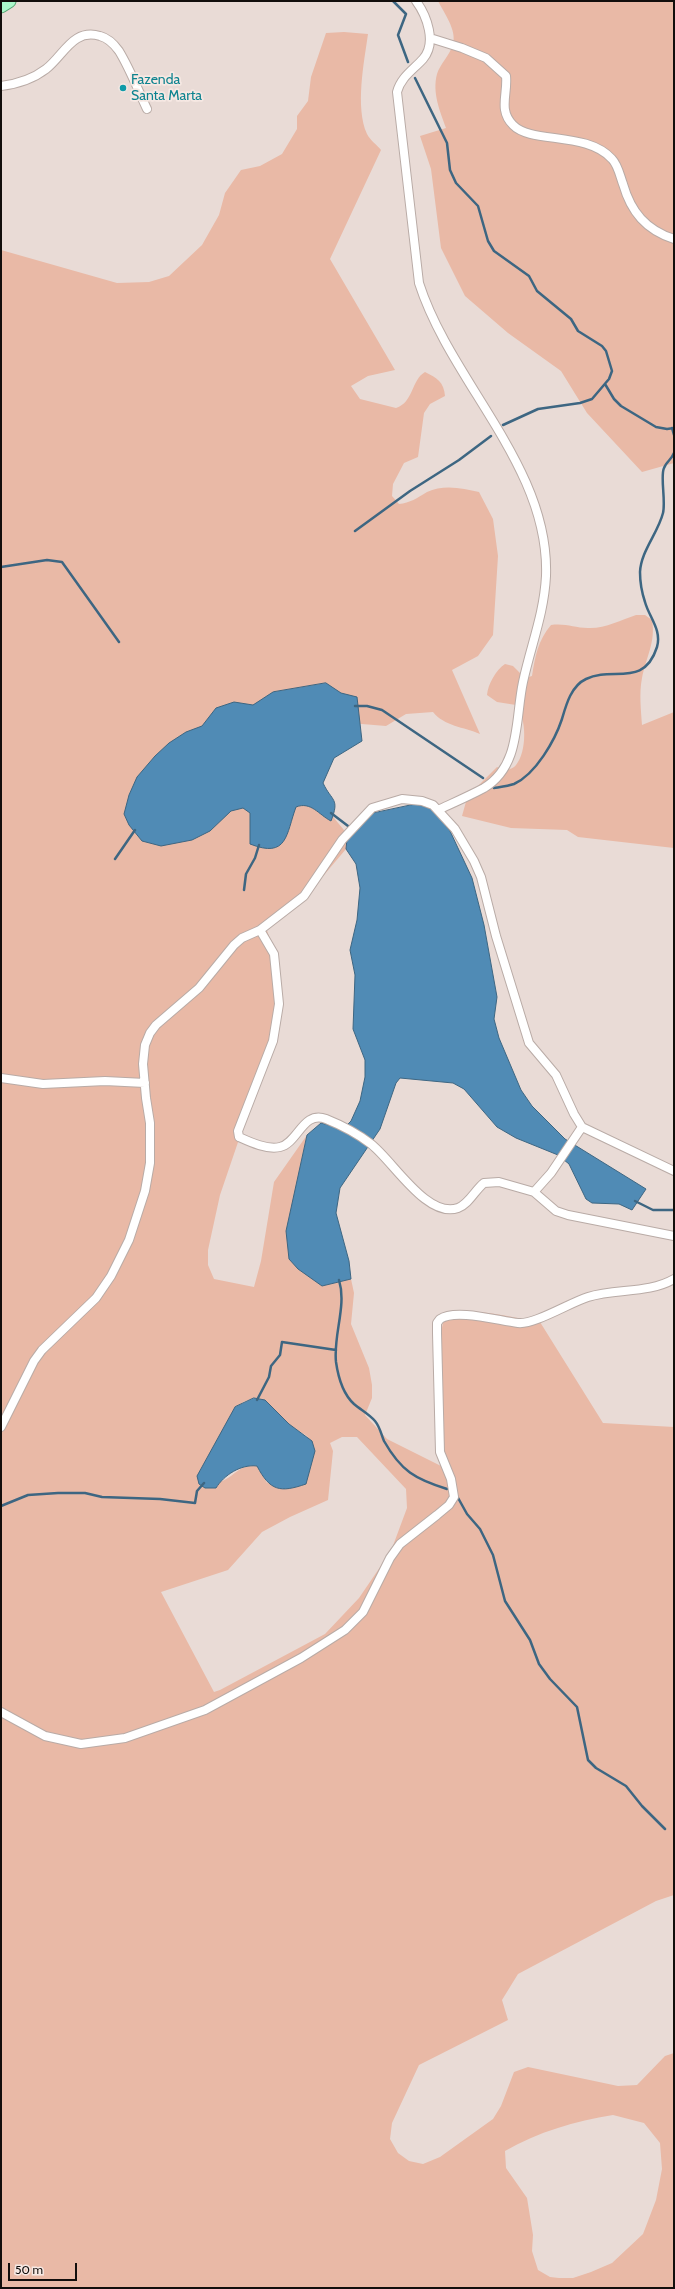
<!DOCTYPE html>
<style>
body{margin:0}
#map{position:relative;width:675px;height:2289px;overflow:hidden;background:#e9dbd6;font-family:Cabin,sans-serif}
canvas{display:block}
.frame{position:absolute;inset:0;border:2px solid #120e0c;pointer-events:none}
.scale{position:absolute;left:8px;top:2263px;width:69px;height:18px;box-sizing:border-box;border:2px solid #120e0c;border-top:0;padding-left:5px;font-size:12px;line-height:14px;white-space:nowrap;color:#120e0c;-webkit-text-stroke:3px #f6e8e3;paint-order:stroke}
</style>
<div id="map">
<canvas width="675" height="2289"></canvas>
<div class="frame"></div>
<div class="scale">50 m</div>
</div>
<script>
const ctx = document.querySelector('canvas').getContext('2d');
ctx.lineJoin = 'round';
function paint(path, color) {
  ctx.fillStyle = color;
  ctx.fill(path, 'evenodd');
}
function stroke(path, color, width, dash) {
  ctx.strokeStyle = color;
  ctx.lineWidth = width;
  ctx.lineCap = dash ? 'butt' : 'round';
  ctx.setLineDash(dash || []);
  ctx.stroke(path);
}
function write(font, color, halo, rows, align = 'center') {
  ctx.font = font + ' Cabin,sans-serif';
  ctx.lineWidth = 3.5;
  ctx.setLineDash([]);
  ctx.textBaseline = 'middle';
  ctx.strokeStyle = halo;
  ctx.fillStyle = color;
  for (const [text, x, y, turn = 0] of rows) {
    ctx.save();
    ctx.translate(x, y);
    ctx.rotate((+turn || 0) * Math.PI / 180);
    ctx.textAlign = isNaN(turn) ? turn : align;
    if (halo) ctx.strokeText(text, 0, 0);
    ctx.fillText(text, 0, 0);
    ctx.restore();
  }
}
paint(new Path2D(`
 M438,1H674V463L642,472L587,413L561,371L508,333L465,296L441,248L431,169L420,136L446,128C440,111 432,93 437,74C440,64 450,55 453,44C457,30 444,13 438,1Z
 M344,32L368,34C364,63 355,107 367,134C370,140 377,145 381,150L330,259L395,370L368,376L351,386L360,399L396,408C414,402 411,380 425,372C437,378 444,382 445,396L430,404L424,413L418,457L404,463L393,484L392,496L399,504C410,503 417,498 427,492C443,484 463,488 479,492L493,519L498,556L493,635L478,656L452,670L480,734C464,727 444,726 433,712L406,714L386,726L350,723L307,785L348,835L346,849L313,888L266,928L278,960L277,1014L265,1063L220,1195L208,1250V1265L214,1279L254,1287L261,1261L274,1182L307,1135L301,1162L322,1286L351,1279L354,1293L351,1324L369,1368L372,1385V1398L365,1415L387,1439L445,1468C437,1431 433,1347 446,1313C477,1308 510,1317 540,1322L603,1423L674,1427V1895L656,1901L518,1974L502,2000L508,2020L419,2065L392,2123L390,2139L398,2153L409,2161L423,2164L440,2157L493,2119L501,2106L514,2072L528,2067L618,2086L637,2085L665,2056L674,2053V2288H1V250L117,283L149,282L169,276L202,245L219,215L225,193L241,170L260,166L282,154L297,129V116L308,101L311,77L326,33ZM254,1398L265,1400L289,1425L307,1436L315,1451L267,1483L257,1466C237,1464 235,1478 219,1482C213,1484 206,1483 200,1484V1471L243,1402ZM342,1437H357L406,1489L407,1508L391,1551L359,1598L325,1634L220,1690L214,1692L161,1592L228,1570L262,1532L290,1517L328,1500L333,1451L330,1443ZM613,2115L644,2123L660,2143L662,2169L656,2200L643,2234L612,2263L591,2272L573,2278H559L550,2277L538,2270L532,2251L533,2235L527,2198L506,2168L505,2151C538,2132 575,2121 613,2115Z
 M636,615H645L652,620C656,642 646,657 642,678C639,693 641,710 642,725L674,712V848L578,837L567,830L511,828L462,816L469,791L472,792L497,767L506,771C509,769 514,768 516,765C527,752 527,718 516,705L497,702L487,695C488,684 496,670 505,664L513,666L525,678L532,676C535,657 538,640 551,625C566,623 574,628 588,628C604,629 621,620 636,615Z`), '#e9b9a6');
const water = new Path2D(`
 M326,683L341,693L357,697L362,741L334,758L323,783C332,802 340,798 331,821C319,815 311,801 296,807C286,834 288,859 250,844V813L243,808L231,811L210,831L192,840L161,846L142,841L129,825L124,814L129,795L137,777L155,756L169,743L186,732L202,726L216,708L234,702L253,705L273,692Z
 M416,804L432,809L450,831L472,878L484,925L497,997L494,1019L499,1038L521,1090L532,1106L565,1139L646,1189L632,1210L619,1204L592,1203L586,1199L569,1164L558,1155L516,1138L497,1127L464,1089L453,1083L400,1078L396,1083L380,1129L340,1188L336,1213L349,1261L351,1279L322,1286L298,1269L289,1259L286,1231L307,1135L321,1123L343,1129L351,1121L360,1101L365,1077V1060L353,1029L355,975L350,950L357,920L360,888L356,864L346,849L347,839L369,814Z
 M254,1398L265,1400L289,1424L312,1441L315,1451L306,1484C280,1493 270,1491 257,1466C241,1464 224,1475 216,1488H205L199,1484L197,1476L235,1407Z`);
paint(water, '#508bb5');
stroke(water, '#3d6682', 1);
stroke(new Path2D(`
 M393,1L406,14L398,35L408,62
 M415,78L447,143L450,170L456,183L478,206L488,241L494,251L529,276L537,291L571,319L578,331L602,346L606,351L612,371L609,379L592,399L580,403L538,409L503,425
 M605,384L614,399L621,406L656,427L667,429L674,428
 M672,428L674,435
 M355,531L410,491L459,460L491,436
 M1,567L47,560L62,562L119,642
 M355,706H367L382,710L483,778
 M494,788C500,787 508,786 514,784C536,774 555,740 562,719C566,705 571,686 586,679C613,666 644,688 657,647C662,630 649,617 645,602C642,593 640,581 640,572C641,551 658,533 663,513C666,501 660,476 664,468C666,462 672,459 674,453
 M331,813L348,826
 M115,859L135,830
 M244,890L246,874L255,858L259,845
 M635,1201L653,1210H674
 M339,1280C347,1306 333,1335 336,1362C338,1376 343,1394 354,1404C361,1410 369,1414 375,1421C380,1427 381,1434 384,1441C401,1471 415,1479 447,1489
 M257,1400L269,1377L271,1366L280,1355L282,1342L336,1350
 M457,1496L467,1514L480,1529L493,1555L505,1601L530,1640L539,1664L550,1679L577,1707L588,1760L596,1768L626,1786L642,1806L665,1829
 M1,1506L28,1495L58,1493H85L102,1497L160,1499L195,1503L197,1491L204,1483`), '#3d6682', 2.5);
const minor = new Path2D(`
 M416,1C427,16 437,43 423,59C413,70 401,77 397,92L419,283C451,383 550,467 546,576C544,614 531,645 523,682C515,719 521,766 484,788C469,796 453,803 438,810
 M430,38L462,48L486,58L506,76C508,94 498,110 513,125C531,144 587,131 612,159C618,165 620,176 623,184C631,212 646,230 674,239
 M1,86C17,84 33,79 46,69C64,55 73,28 100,36C108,38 114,44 119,51C130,69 138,90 147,109
 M260,930L274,954L279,1004L273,1041L238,1131L239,1137C250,1142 267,1150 280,1147C298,1143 303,1110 326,1119C341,1125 358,1134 371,1144C393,1161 427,1219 458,1208C469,1204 475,1190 484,1183L499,1182L534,1192
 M1,1078L43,1084L105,1081L145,1083
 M582,1127L551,1173L534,1192L556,1211L568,1215L674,1236
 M1,1427L34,1361L42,1350L96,1298L111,1276L129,1240L145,1191L150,1163V1123L146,1098L143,1064L145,1045L150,1033L156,1025L199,988L234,945L242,938L260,930L304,896L342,840L372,808L402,799L422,801L433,805L455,829L474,861L481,877L496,936L529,1043L556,1075L574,1114L582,1127L674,1171
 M1,1712L45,1736L81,1744L125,1738L205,1710L301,1658L345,1630L363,1612L390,1558L400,1544L437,1515L449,1505L454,1497L451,1479L440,1452L437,1333V1323L440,1319C456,1308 499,1321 518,1323C534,1325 569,1303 588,1297C616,1288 648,1294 674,1279`);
const primary = new Path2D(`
 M1,6L9,1`);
stroke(minor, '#b9aba6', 10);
stroke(primary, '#50a271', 15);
stroke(minor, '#fff', 8);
stroke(primary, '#aaf7cb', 13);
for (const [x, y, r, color] of [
 [123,88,4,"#0f9aa8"]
]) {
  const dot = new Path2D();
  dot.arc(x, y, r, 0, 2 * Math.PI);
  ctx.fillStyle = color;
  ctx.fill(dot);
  stroke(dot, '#f6e8e3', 1.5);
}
write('14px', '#0d838f', '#f6e8e3', [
 ["Fazenda",131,80],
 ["Santa Marta",131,96]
], 'left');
</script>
